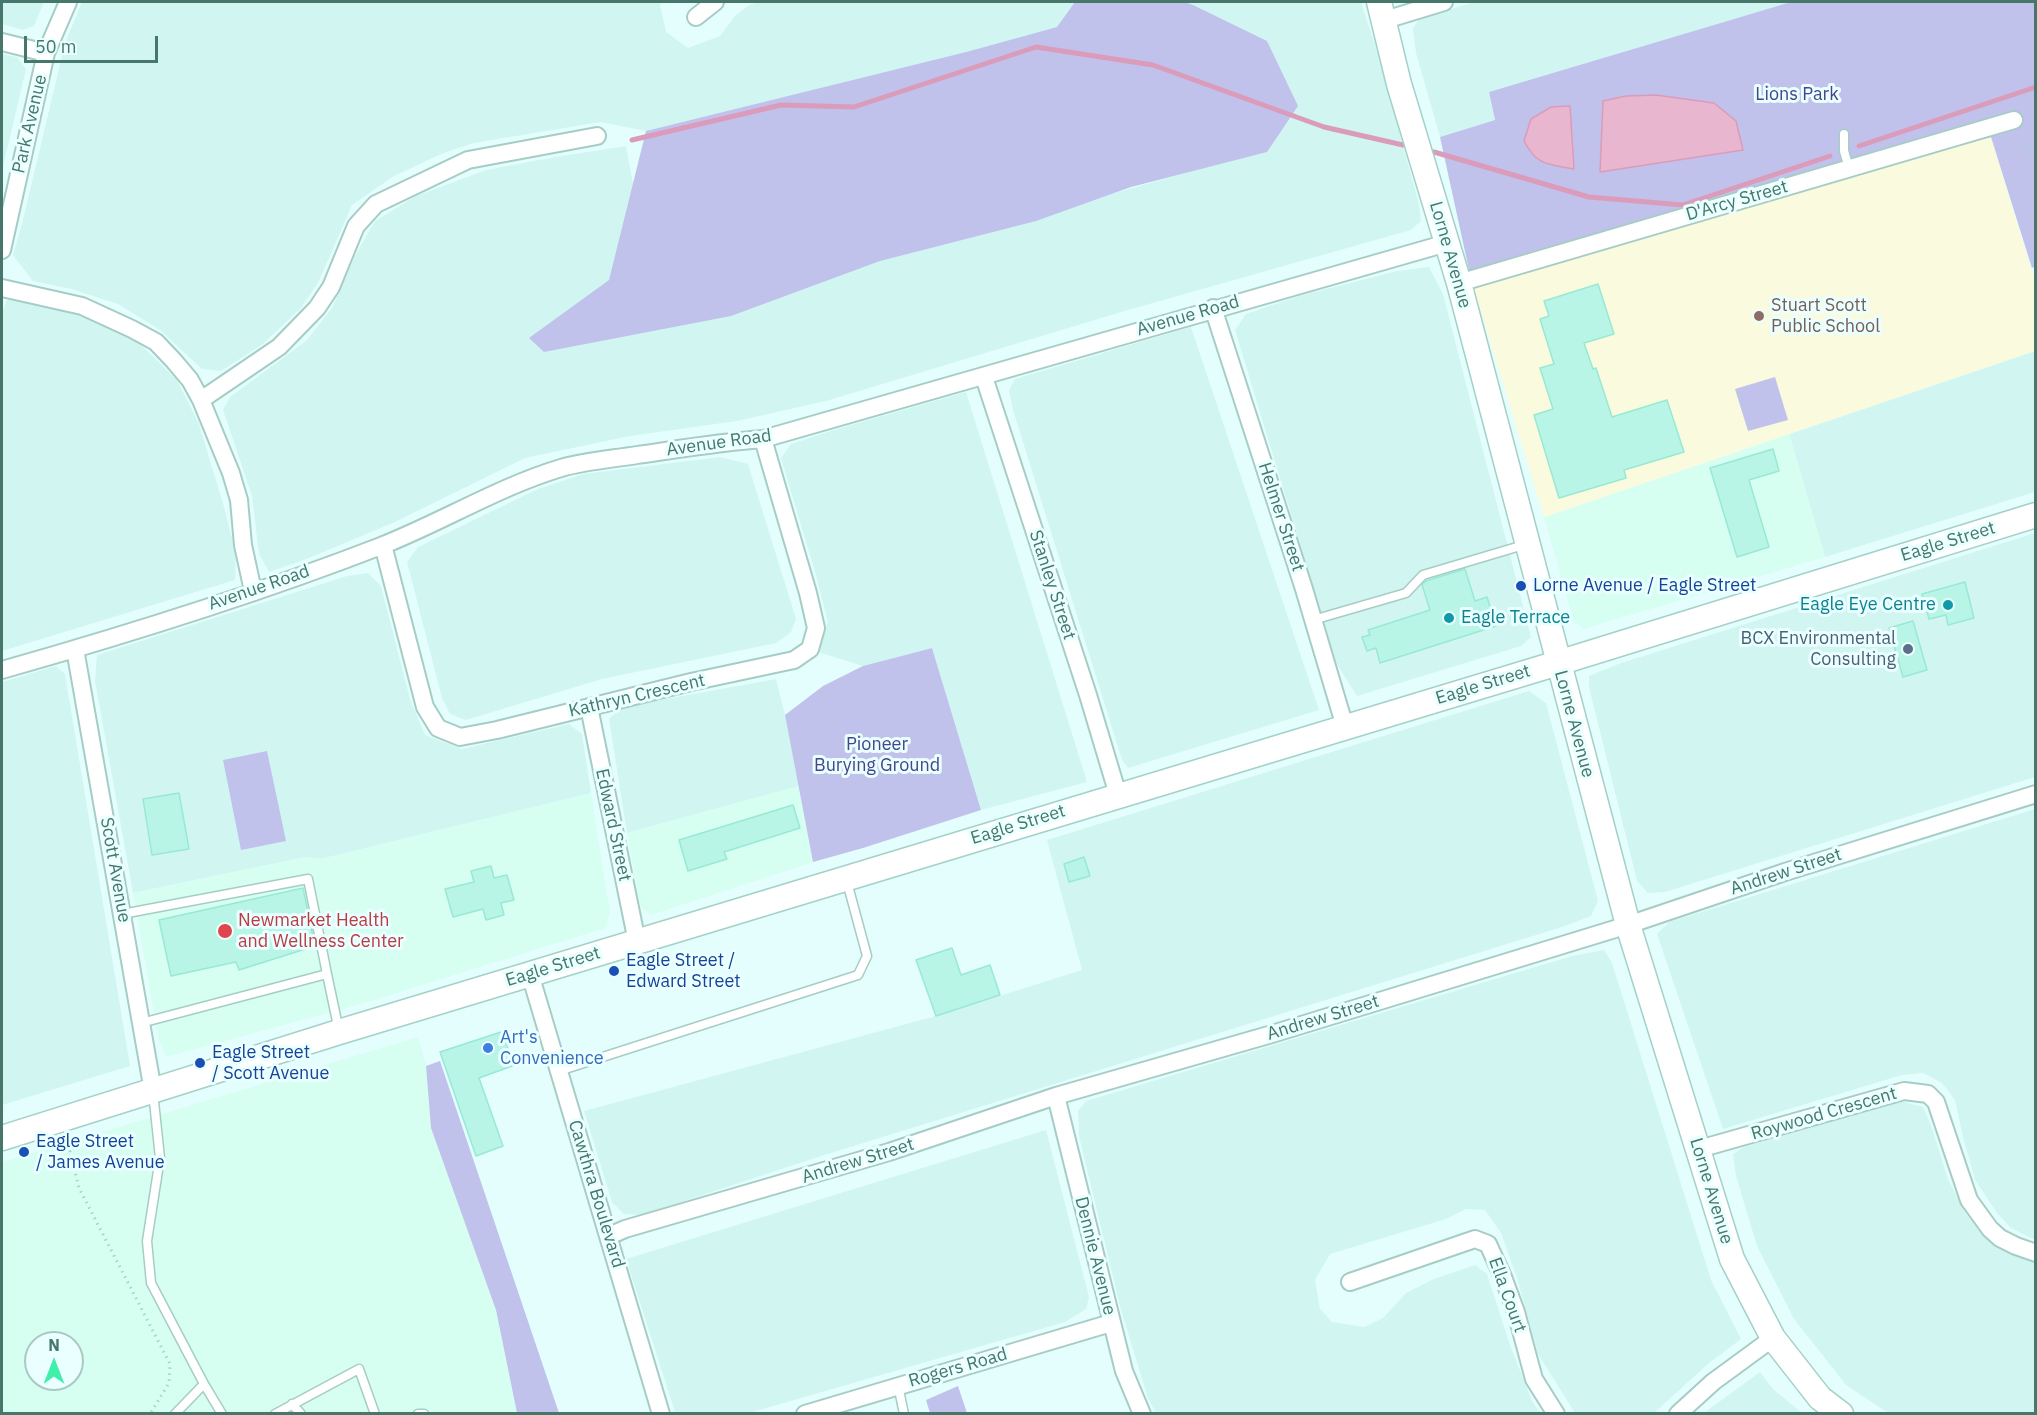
<!DOCTYPE html>
<style>
body{margin:0}
#map{position:relative;width:2037px;height:1415px;overflow:hidden;background:#e3fefd;font-family:"IBM Plex Sans",sans-serif}
canvas{display:block}
.frame{position:absolute;inset:0;border:3px solid #47776a;pointer-events:none}
.north{position:absolute;left:24px;top:1331px;width:60px;height:60px;box-sizing:border-box;background:#eaffff;border:2px solid #a9c9c3;border-radius:50%;rotate:0deg;font-size:16px;font-weight:700;line-height:24px;text-align:center;color:#47776a}
.north::after{content:'';display:block;margin:auto;width:21px;height:27px;background:#40efa8;clip-path:polygon(50% 0,100% 100%,50% 72%,0 100%)}
.scale{position:absolute;left:24px;top:36px;width:134px;height:27px;box-sizing:border-box;border:3px solid #47776a;border-top:0;padding-left:8px;font-size:18px;line-height:21px;white-space:nowrap;color:#47776a;-webkit-text-stroke:4px #eaffff;paint-order:stroke}
</style>
<div id="map">
<canvas width="2037" height="1415"></canvas>
<div class="frame"></div>
<div class="north">N</div>
<div class="scale">50 m</div>
</div>
<script>
const ctx = document.querySelector('canvas').getContext('2d');
ctx.lineJoin = 'round';
function paint(path, color) {
  ctx.fillStyle = color;
  ctx.fill(path, 'evenodd');
}
function stroke(path, color, width, dash) {
  ctx.strokeStyle = color;
  ctx.lineWidth = width;
  ctx.lineCap = dash ? 'butt' : 'round';
  ctx.setLineDash(dash || []);
  ctx.stroke(path);
}
function write(font, color, halo, rows, align = 'center') {
  ctx.font = font + ' "IBM Plex Sans",sans-serif';
  ctx.lineWidth = 6;
  ctx.setLineDash([]);
  ctx.textBaseline = 'middle';
  ctx.strokeStyle = halo;
  ctx.fillStyle = color;
  for (const [text, x, y, turn = 0] of rows) {
    ctx.save();
    ctx.translate(x, y);
    ctx.rotate((+turn || 0) * Math.PI / 180);
    ctx.textAlign = isNaN(turn) ? turn : align;
    if (halo) ctx.strokeText(text, 0, 0);
    ctx.fillText(text, 0, 0);
    ctx.restore();
  }
}
paint(new Path2D(`
 M2,2H44L34,26L23,30L2,24Z
 M82,2H663L660,5L666,32L688,48L720,36L734,17L749,5L759,2H1361L1379,57L1419,204L1421,221L1411,230L1128,310L826,401L737,421L630,436L525,458L395,522L304,560L269,572L259,554L252,496L223,410L230,397L306,341L332,308L355,256L375,221L416,196L486,170L555,157L626,146L659,322L1196,170L1057,27L966,52L646,131L601,122L474,143L441,154L394,176L352,205L318,283L301,308L263,344L221,371L202,369L160,330L118,304L71,289L33,281L13,255L22,224L65,43Z
 M1475,2H1791L1489,92L1495,120L1440,137L1416,53L1413,28L1420,18Z
 M2,54L17,57L26,69L2,171Z
 M1429,267L1443,294L1531,637L1521,646L1357,696L1336,663L1235,330L1246,314L1299,296L1397,271Z
 M9,296L78,313L137,341L177,380L199,424L224,507L236,554L235,580L2,651V312Z
 M1191,327L1319,710L1128,768L1122,760L1013,410L1009,390L1015,379Z
 M2035,351V492L1825,557L1789,434Z
 M966,392L1087,782L981,810L932,648L863,666L818,652L828,622L815,572L781,458L791,444L837,429Z
 M720,457L748,464L796,619L791,632L776,643L602,679L466,720L450,714L442,698L407,562L418,547L538,489L583,474Z
 M2035,533V777L1665,892L1648,893L1637,881L1589,687V676L1621,663Z
 M368,573L381,586L410,699L425,735L462,749L569,724L582,734L591,793L321,859L306,857L133,893L95,681L97,655L347,576Z
 M56,666L65,674L130,1066L2,1105V682Z
 M776,679L785,715L799,786L627,833L609,719L622,707Z
 M1529,691L1546,703L1598,901L1591,916L1562,927L818,1157L642,1215L624,1214L612,1202L584,1111L936,1016L1082,970L1047,840Z
 M2035,809V1240L2011,1228L1997,1213L1975,1180L1963,1137L1955,1100L1942,1083L1923,1073L1902,1075L1723,1129L1657,934L1669,922Z
 M1604,950L1612,963L1711,1280L1741,1339L1708,1364L1654,1413H1575L1538,1354L1517,1278L1501,1233L1485,1210L1466,1209L1446,1219L1330,1254L1315,1280L1320,1309L1332,1322L1364,1327L1383,1318L1406,1293L1434,1279L1475,1265L1487,1274L1510,1345L1533,1403L1541,1413H1156L1148,1398L1121,1310L1079,1136L1078,1111L1086,1101L1572,956Z
 M1901,1101L1923,1107L1931,1125L1948,1179L1966,1214L1993,1245L2035,1261V1413H1888L1846,1385L1794,1319L1757,1246L1736,1176L1733,1154L1744,1147Z
 M1046,1130L1089,1297L1086,1309L1065,1322L749,1413L675,1412L626,1259Z
 M1760,1372L1773,1389L1802,1413H1704Z`), '#d1f6f2');
paint(new Path2D(`
 M1789,434L1825,557L1583,629L1574,622L1544,517Z
 M799,786L813,862L651,915L640,906L627,833Z
 M591,793L610,913L605,928L361,1004L166,1057L159,1041L133,893L306,857L321,859Z
 M418,1037L426,1066L431,1128L496,1310L517,1413L2,1414V1162ZM36,1343H72V1379H36Z`), '#d6fff1');
paint(new Path2D(`
 M1991,137L2035,281V351L1544,517L1471,279Z`), '#fafadf');
paint(new Path2D(`
 M1075,2H1185L1193,5L1267,41L1298,106L1267,152L1131,187L1036,221L880,261L731,316L544,352L529,338L609,280L646,131L966,52L1057,27Z
 M1791,2H2035L2036,266L2032,268L1991,137L1471,279L1440,137L1495,120L1489,92Z
 M1775,377L1788,420L1748,431L1735,389Z
 M932,648L981,810L863,848L813,862L785,715L823,686L863,666Z
 M267,751L286,841L241,850L223,760Z
 M440,1061L559,1413H517L496,1310L431,1128L426,1066Z
 M958,1386L967,1413H930L926,1400Z`), '#c0c2ec');
const water = new Path2D(`
 M1656,95L1714,103L1736,121L1743,150L1600,172L1603,101L1626,96Z
 M1569,106H1570L1574,169C1548,164 1537,166 1524,141L1531,119L1551,107Z`);
paint(water, '#e8b6ce');
stroke(water, '#db9bba', 1.5);
stroke(new Path2D(`
 M632,140L781,105L854,107L1036,47L1153,65L1324,127L1403,145
 M1859,146L2036,87
 M1434,152L1589,197L1683,205L1830,156`), '#db9bba', 5);
const building = new Path2D(`
 M1598,284L1614,334L1584,343L1593,369L1596,368L1612,417L1667,400L1684,452L1624,470L1626,478L1559,498L1534,415L1553,409L1540,368L1554,364L1540,319L1549,316L1544,301Z
 M1773,449L1779,471L1749,480L1769,547L1737,557L1710,468Z
 M1465,569L1475,601L1487,597L1496,626L1380,663L1376,648L1367,651L1362,637L1370,635L1368,630L1430,610L1422,585L1426,581Z
 M1965,582L1974,618L1948,625L1946,615L1929,619L1922,594Z
 M1913,621L1927,670L1903,677L1889,628Z
 M179,793L189,849L152,855L143,799Z
 M793,805L800,828L724,852L727,859L688,871L679,840Z
 M1084,857L1090,876L1069,882L1064,864Z
 M491,866L494,878L507,875L514,900L501,903L504,915L486,920L483,909L453,917L445,889L474,882L471,871Z
 M303,888L315,946L239,970L236,962L171,976L159,920Z
 M952,948L961,975L990,965L1000,995L936,1016L916,960Z
 M501,1032L515,1065L479,1078L503,1146L476,1156L440,1052Z`);
paint(building, '#b9f5e7');
stroke(building, '#98e9d4', 1.5);
const lane = new Path2D(`
 M1844,134V151L1849,168
 M1313,620L1406,593L1423,575L1527,544
 M122,914L308,879L327,974
 M141,1023L327,974L339,1031
 M559,1071L858,975L867,956L847,882
 M153,1092L160,1158L147,1241L151,1283L204,1384L222,1414
 M898,1385L904,1414
 M292,1404L301,1414
 M175,1414L204,1384
 M275,1414L359,1369L375,1414
 M418,1414H424`);
const street = new Path2D(`
 M696,17L715,2
 M1385,20L1444,2
 M2,42L46,53
 M2,250L46,53L68,2
 M1459,283L2014,120
 M2,288L82,306L132,329L156,342L174,361L190,380L201,400L231,473L239,500L243,545L253,591
 M1213,308L1304,589L1345,727
 M984,377L1088,695L1118,795
 M201,400L279,347L317,308L331,287L356,226L376,204L468,160L597,136
 M383,545L425,707L438,728L460,737L497,730L691,682L794,660L810,649L816,628L808,593L763,439
 M75,649L153,1091
 M2,670C129,634 257,594 381,546C442,522 498,487 561,468C585,461 612,459 637,455C679,449 721,442 763,439C991,375 1219,307 1447,243
 M589,707L637,942
 M530,974L661,1414
 M1056,1096L1124,1371L1142,1414
 M1699,1149L1904,1091L1928,1094L1936,1102L1969,1200L1990,1229L2000,1238L2016,1246L2036,1253
 M609,1236L625,1229L889,1152L1056,1096L1272,1034L1628,925L1785,872L2036,794
 M1350,1282L1475,1239L1488,1244L1503,1277L1516,1312L1534,1379L1556,1414
 M805,1414L1111,1323
 M1678,1414L1713,1382L1773,1338`);
const secondary = new Path2D(`
 M1379,2L1399,84L1459,283L1628,925L1732,1259L1773,1338L1820,1398L1841,1414
 M2,1138L339,1032L1558,663L2036,515`);
stroke(lane, '#a6cdc5', 11);
stroke(street, '#a6cdc5', 20);
stroke(secondary, '#a3d1c8', 27);
stroke(new Path2D(`
 M2023,151L2036,146
 M67,1139L79,1188L170,1364L169,1383L150,1414`), '#9cdacb', 3, [1.5, 4.5]);
stroke(lane, '#fff', 8);
stroke(street, '#fff', 16);
stroke(secondary, '#fff', 24);
for (const [x, y, r, color] of [
 [1759,316,6,"#8d6e63"],
 [1521,586,6,"#1a4fb4"],
 [1948,605,6,"#0f9aa8"],
 [1449,618,6,"#0f9aa8"],
 [1908,649,6,"#5c6f8a"],
 [225,931,8,"#e0444e"],
 [614,971,6,"#1a4fb4"],
 [488,1048,6,"#3f7fe0"],
 [200,1063,6,"#1a4fb4"],
 [24,1152,6,"#1a4fb4"]
]) {
  const dot = new Path2D();
  dot.arc(x, y, r, 0, 2 * Math.PI);
  ctx.fillStyle = color;
  ctx.fill(dot);
  stroke(dot, '#eaffff', 2);
}
write('18px', '#48438a', '#eaffff', [
 ["Lions Park",1797,95],
 ["Pioneer",877,745],
 ["Burying Ground",877,766]
]);
write('18px', '#47776a', '#eaffff', [
 ["Park Avenue",30,124,-77],
 ["D'Arcy Street",1737,201,-16],
 ["Lorne Avenue",1450,255,74],
 ["Avenue Road",1188,316,-16],
 ["Avenue Road",719,443,-8],
 ["Helmer Street",1281,517,72],
 ["Eagle Street",1948,542,-17],
 ["Stanley Street",1052,585,72],
 ["Avenue Road",259,588,-19],
 ["Eagle Street",1483,685,-17],
 ["Kathryn Crescent",637,696,-13],
 ["Lorne Avenue",1574,724,75],
 ["Edward Street",613,825,78],
 ["Eagle Street",1018,825,-17],
 ["Scott Avenue",115,870,80],
 ["Andrew Street",1786,872,-18],
 ["Eagle Street",553,967,-17],
 ["Andrew Street",1323,1018,-17],
 ["Roywood Crescent",1824,1114,-16],
 ["Andrew Street",858,1161,-17],
 ["Lorne Avenue",1711,1191,73],
 ["Cawthra Boulevard",596,1194,73],
 ["Dennie Avenue",1095,1256,76],
 ["Ella Court",1507,1295,70],
 ["Rogers Road",958,1368,-16]
]);
write('18px', '#785e54', '#eaffff', [
 ["Stuart Scott",1771,306],
 ["Public School",1771,327]
], 'left');
write('18px', '#164399', '#eaffff', [
 ["Lorne Avenue / Eagle Street",1533,586],
 ["Eagle Street /",626,961],
 ["Edward Street",626,982],
 ["Eagle Street",212,1053],
 ["/ Scott Avenue",212,1074],
 ["Eagle Street",36,1142],
 ["/ James Avenue",36,1163]
], 'left');
write('18px', '#0d838f', '#eaffff', [
 ["Eagle Eye Centre",1936,605],
 ["Eagle Terrace",1461,618,"left"]
], 'right');
write('18px', '#4e5e75', '#eaffff', [
 ["BCX Environmental",1896,639],
 ["Consulting",1896,660]
], 'right');
write('18px', '#be3a42', '#eaffff', [
 ["Newmarket Health",238,921],
 ["and Wellness Center",238,942]
], 'left');
write('18px', '#366cbe', '#eaffff', [
 ["Art's",500,1038],
 ["Convenience",500,1059]
], 'left');
</script>
